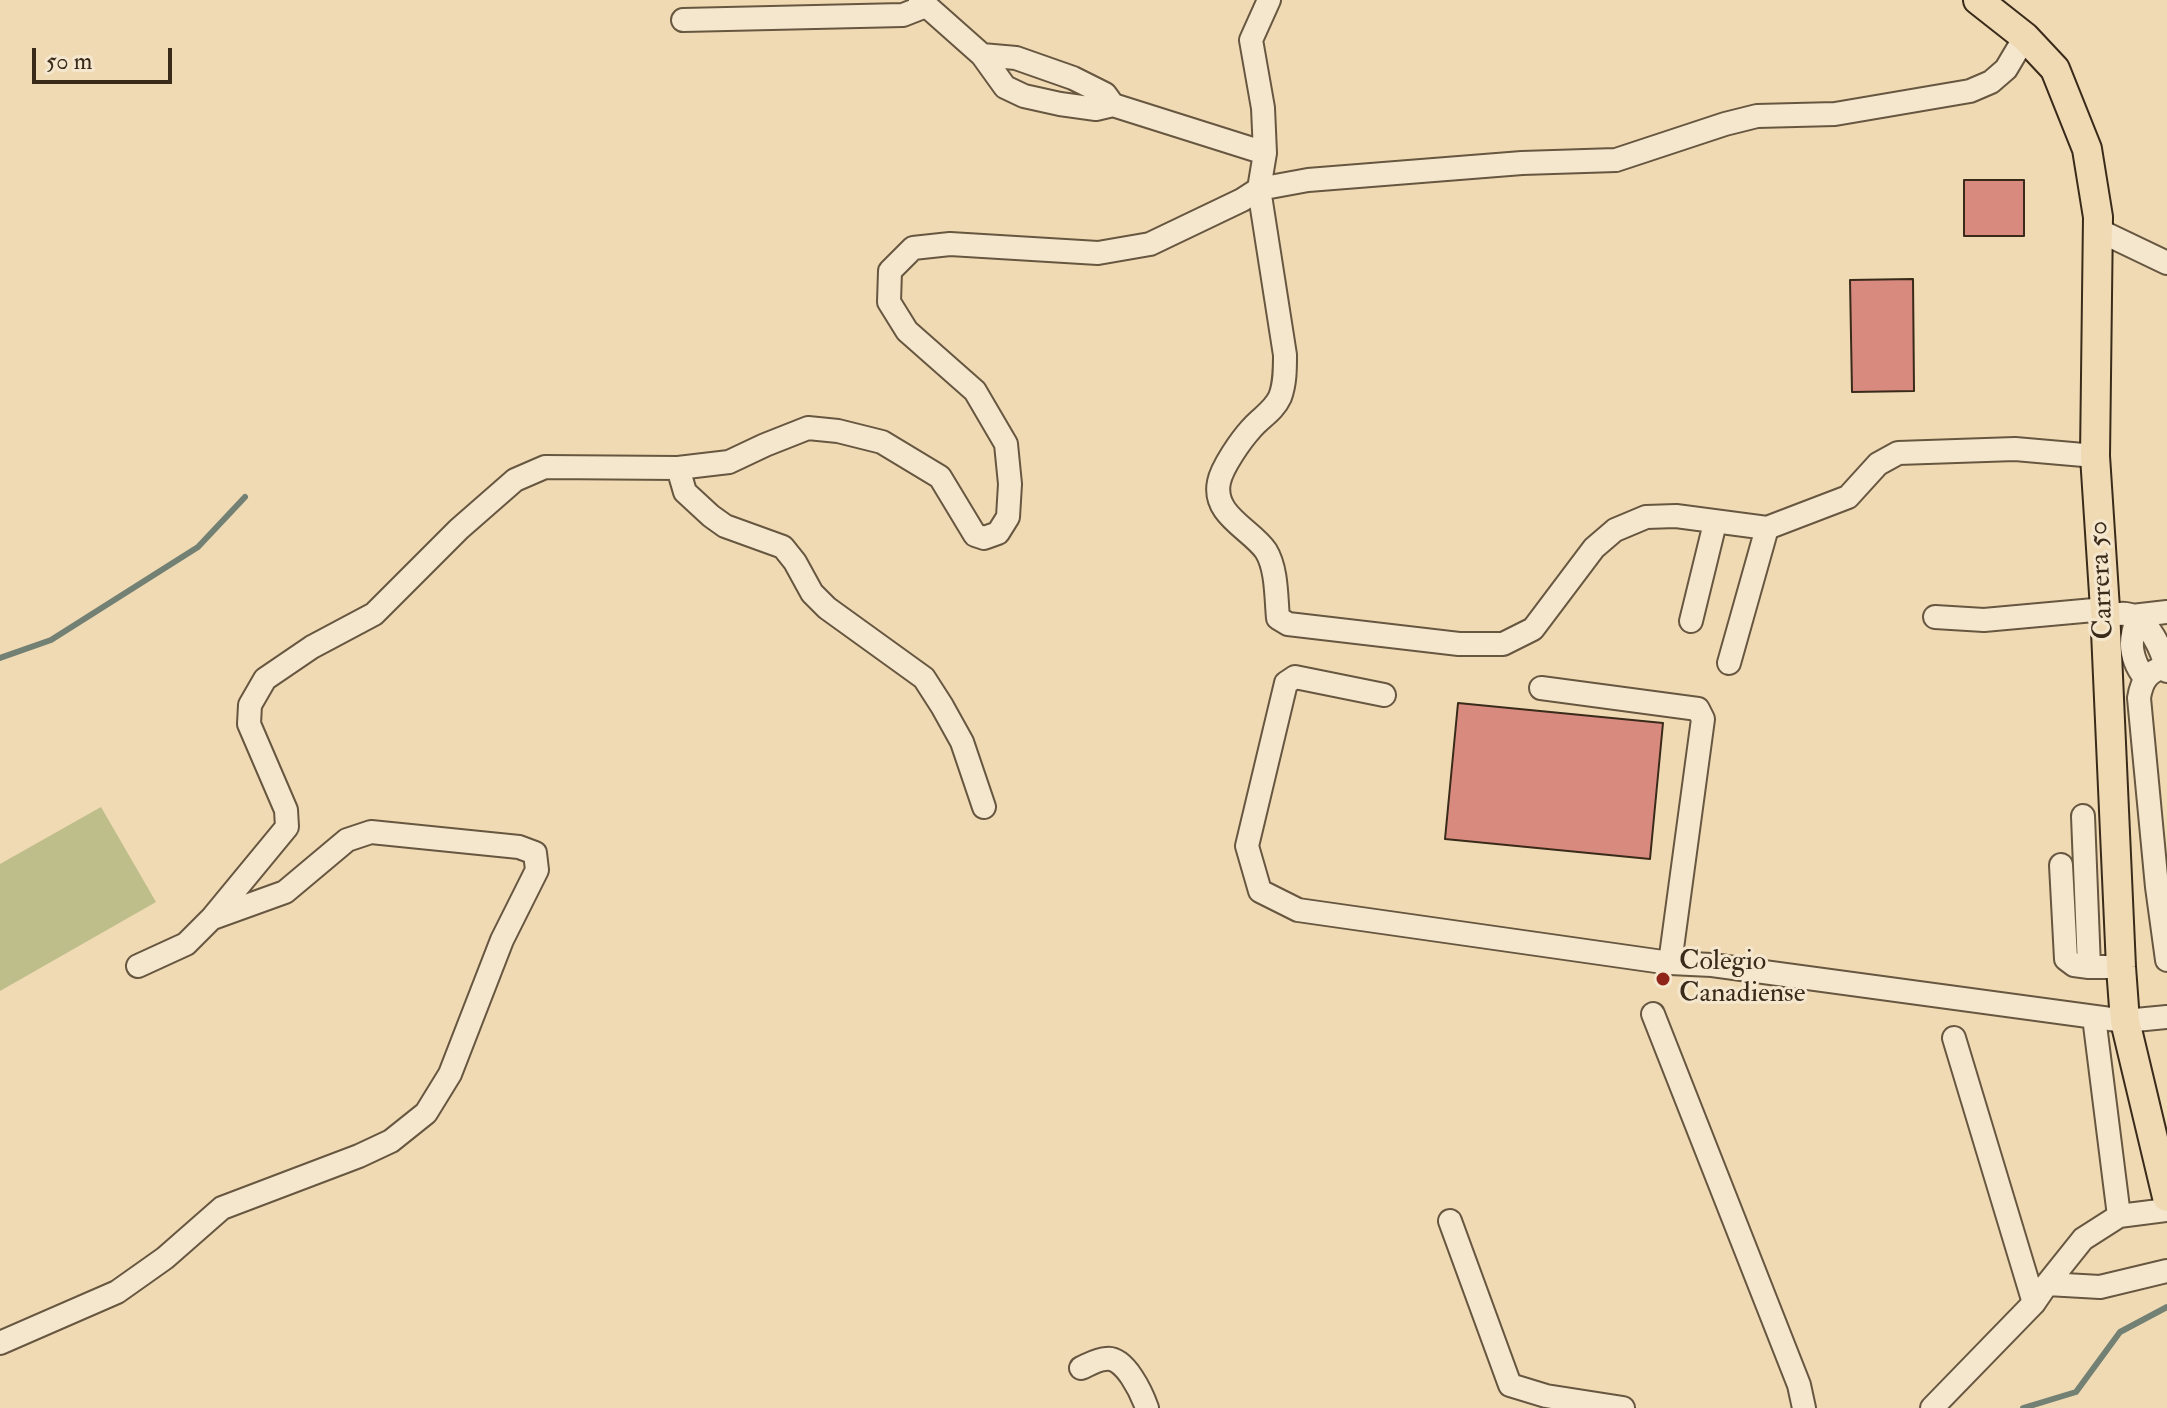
<!DOCTYPE html>
<style>
body{margin:0}
#map{position:relative;width:2167px;height:1408px;overflow:hidden;background:#f0dab4;font-family:"IM FELL Double Pica",serif}
canvas{display:block}
.scale{position:absolute;left:32px;top:48px;width:140px;height:36px;box-sizing:border-box;border:4px solid #392a1a;border-top:0;padding-left:10px;font-size:24px;line-height:28px;white-space:nowrap;color:#392a1a;-webkit-text-stroke:6px #f5e7ce;paint-order:stroke}
</style>
<div id="map">
<canvas width="2167" height="1408"></canvas>
<div class="scale">50 m</div>
</div>
<script>
const ctx = document.querySelector('canvas').getContext('2d');
ctx.lineJoin = 'round';
function paint(path, color) {
  ctx.fillStyle = color;
  ctx.fill(path, 'evenodd');
}
function stroke(path, color, width, dash) {
  ctx.strokeStyle = color;
  ctx.lineWidth = width;
  ctx.lineCap = dash ? 'butt' : 'round';
  ctx.setLineDash(dash || []);
  ctx.stroke(path);
}
function write(font, color, halo, rows, align = 'center') {
  ctx.font = font + ' "IM FELL Double Pica",serif';
  ctx.lineWidth = 6;
  ctx.setLineDash([]);
  ctx.textBaseline = 'middle';
  ctx.strokeStyle = halo;
  ctx.fillStyle = color;
  for (const [text, x, y, turn = 0] of rows) {
    ctx.save();
    ctx.translate(x, y);
    ctx.rotate((+turn || 0) * Math.PI / 180);
    ctx.textAlign = isNaN(turn) ? turn : align;
    if (halo) ctx.strokeText(text, 0, 0);
    ctx.fillText(text, 0, 0);
    ctx.restore();
  }
}
paint(new Path2D(`
 M101,807L156,902L0,991V864Z`), '#bebe8a');
stroke(new Path2D(`
 M0,658L51,640L198,547L245,497
 M2023,1408L2076,1392L2120,1332L2167,1307`), '#738074', 6);
const building = new Path2D(`
 M1964,180H2024V236H1964Z
 M1913,279L1914,391L1852,392L1850,280Z
 M1458,703L1663,723L1650,859L1445,839Z`);
paint(building, '#d88a7f');
stroke(building, '#392a1a', 2);
const minor = new Path2D(`
 M920,0L982,55L1005,87L1024,96L1060,104L1096,109L1113,105L1265,153
 M1269,0L1251,40L1263,108L1265,153L1259,189L1285,355C1285,369 1285,384 1280,397C1273,412 1261,417 1251,429C1241,440 1222,467 1219,482C1212,515 1251,529 1266,551C1277,569 1276,597 1278,618L1288,624L1459,644H1503L1533,629L1594,548L1615,530L1646,517L1676,516L1767,528L1848,497L1878,464L1898,453L2015,449L2095,456
 M683,20L903,15L926,6
 M982,55L1016,58L1073,78L1105,94L1113,105
 M2098,230L2167,263
 M678,468L685,492L711,516L725,526L783,547L795,562L812,593L827,608L924,678L942,706L962,742L984,807
 M2106,616C2112,615 2119,613 2126,614C2149,617 2163,652 2167,671
 M2132,616L2167,612
 M1935,617L1984,620L2105,609
 M1691,621L1715,523
 M2137,621C2128,642 2131,660 2145,678
 M1729,663L1767,528
 M2167,666C2149,671 2142,679 2139,698L2157,887L2167,960
 M1541,688L1698,709L1703,719L1670,963
 M1384,695L1295,677L1286,683L1247,846L1260,891L1298,910L1670,963L1712,965L2125,1021L2167,1017
 M2083,816L2089,967H2121
 M2061,865L2066,959L2074,965L2089,967
 M138,966L186,944L212,918L287,827L286,810L249,724L250,705L265,679L312,647L374,614L459,529L515,480L545,467L678,468L729,462L765,445L808,428L838,431L882,442L940,477L975,535L984,538L998,533L1008,517L1010,484L1006,444L975,391L907,331L889,302L890,271L913,248L950,244L1098,253L1150,244L1242,200L1259,189L1308,180L1522,163L1616,160L1725,124L1757,116L1835,114L1970,91L1991,82L2006,69L2025,37
 M1653,1014L1799,1385L1804,1408
 M2094,1017L2119,1216
 M1954,1038L2034,1303
 M1450,1221L1510,1385L1546,1396L1623,1408
 M2047,1284L2083,1239L2119,1216L2167,1210
 M0,1343L117,1292L165,1258L222,1208L359,1156L391,1141L426,1113L450,1074L502,940L537,870L535,853L519,847L371,832L347,840L285,892L213,918
 M1081,1368C1088,1365 1098,1359 1106,1359C1125,1356 1142,1394 1147,1408
 M1932,1408L2034,1303L2047,1284L2100,1287L2167,1271`);
const major = new Path2D(`
 M1978,0L2025,37L2055,69L2087,149L2098,217L2095,456L2105,609L2121,967L2125,1021L2167,1197`);
stroke(minor, '#675640', 26);
stroke(major, '#392a1a', 32);
stroke(minor, '#f5e7ce', 22);
stroke(major, '#f0dab4', 28);
for (const [x, y, r, color] of [
 [1663,979,8,"#8f2418"]
]) {
  const dot = new Path2D();
  dot.arc(x, y, r, 0, 2 * Math.PI);
  ctx.fillStyle = color;
  ctx.fill(dot);
  stroke(dot, '#f5e7ce', 3);
}
write('28px', '#392a1a', '#f5e7ce', [
 ["Carrera 50",2103,580,-93]
]);
write('28px', '#392a1a', '#f5e7ce', [
 ["Colegio",1679,963],
 ["Canadiense",1679,995]
], 'left');
</script>
